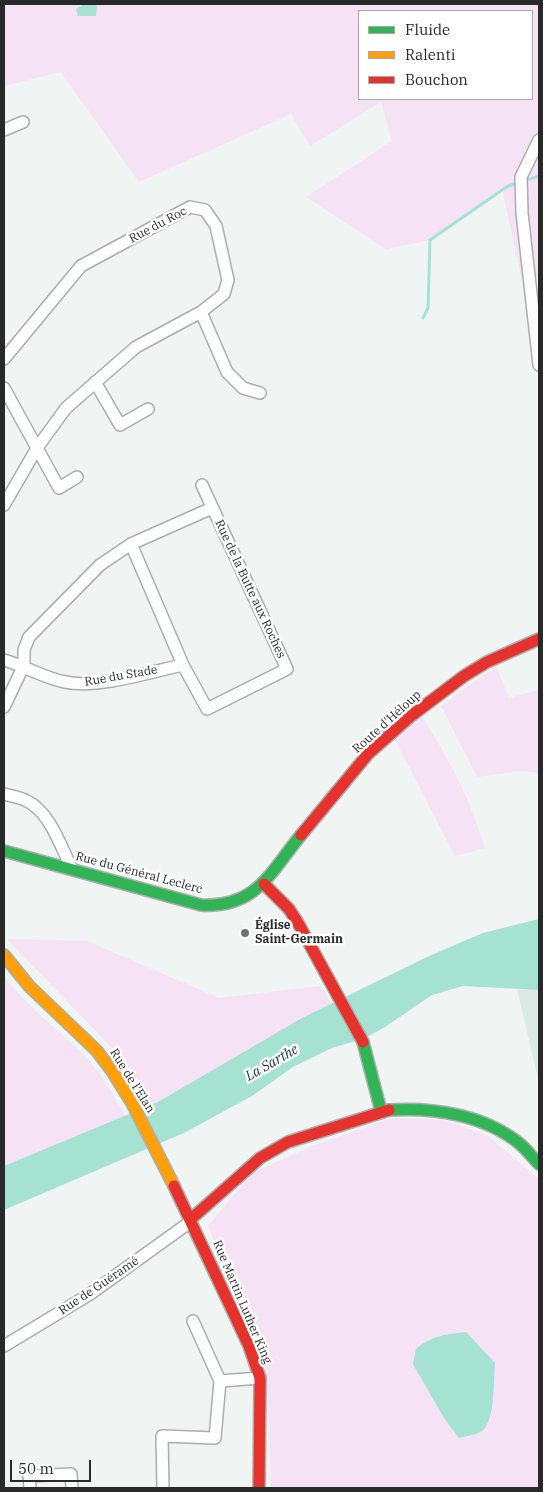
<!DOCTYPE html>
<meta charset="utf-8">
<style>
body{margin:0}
#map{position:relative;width:543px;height:1492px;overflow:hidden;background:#f0f4f2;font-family:"IBM Plex Serif",serif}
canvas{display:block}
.frame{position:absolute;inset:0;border:5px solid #282a29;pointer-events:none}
.legend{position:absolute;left:358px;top:10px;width:175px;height:90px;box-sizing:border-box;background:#fff;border:1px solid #a9aaa9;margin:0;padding:6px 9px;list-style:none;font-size:15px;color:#282a29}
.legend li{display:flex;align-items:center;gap:10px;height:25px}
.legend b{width:25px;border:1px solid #a9aaa9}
.scale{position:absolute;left:10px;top:1460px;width:81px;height:22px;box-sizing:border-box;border:2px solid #282a29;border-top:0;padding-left:6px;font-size:15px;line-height:18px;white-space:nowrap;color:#282a29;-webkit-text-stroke:4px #fff;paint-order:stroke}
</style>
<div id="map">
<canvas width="543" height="1492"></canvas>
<div class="frame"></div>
<ul class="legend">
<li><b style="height:6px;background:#30b455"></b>Fluide</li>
<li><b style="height:6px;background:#ff9f0a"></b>Ralenti</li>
<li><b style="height:6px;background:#e5322d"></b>Bouchon</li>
</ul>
<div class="scale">50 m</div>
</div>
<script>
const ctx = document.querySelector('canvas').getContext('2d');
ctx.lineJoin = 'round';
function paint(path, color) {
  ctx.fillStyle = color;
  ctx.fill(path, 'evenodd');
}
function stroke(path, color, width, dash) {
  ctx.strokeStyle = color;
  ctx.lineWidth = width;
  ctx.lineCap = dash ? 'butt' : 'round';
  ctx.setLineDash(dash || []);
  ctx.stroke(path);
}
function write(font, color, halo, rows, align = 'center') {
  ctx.font = font + ' "IBM Plex Serif",serif';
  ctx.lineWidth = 5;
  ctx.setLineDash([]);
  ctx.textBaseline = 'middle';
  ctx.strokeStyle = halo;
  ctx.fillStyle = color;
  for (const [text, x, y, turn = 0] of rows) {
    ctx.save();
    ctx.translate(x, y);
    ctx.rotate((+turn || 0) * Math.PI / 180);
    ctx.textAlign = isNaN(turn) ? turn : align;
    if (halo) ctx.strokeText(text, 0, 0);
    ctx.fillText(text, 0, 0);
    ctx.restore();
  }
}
paint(new Path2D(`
 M517,989L539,990V1083Z`), '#dee8e5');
paint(new Path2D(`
 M4,4H539V276L522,280L502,189L430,240L386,249L306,197L392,141L381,102L310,146L291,114L139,182L61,72L4,86ZM359,11H532V99H359Z
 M496,666L509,698L539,690V773L519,771L477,777L441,706Z
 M422,717C450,760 470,799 485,848L455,856L395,740Z
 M7,939L87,941L219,998L321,986L334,1007L155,1111L112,1048Z
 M4,976C25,1005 56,1028 82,1053C100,1071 113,1095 126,1116L4,1166Z
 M391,1118L444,1120L488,1136L539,1179V1488H271L266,1366L208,1226L252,1173L312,1146Z`), '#f6e2f5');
paint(new Path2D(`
 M84,4H94L97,6L96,16H78L76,9Z
 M539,919V990L463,986L432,995L385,1027L365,1038L332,1048L293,1067L252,1096L184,1133L4,1210V1166L158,1102L302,1018L429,956L483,933Z
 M466,1332L495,1363C493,1381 496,1419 482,1431C476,1435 466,1436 459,1438L444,1418L413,1364L416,1349C431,1336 446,1334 466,1332Z`), '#a5e2d2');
stroke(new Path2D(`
 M423,318L428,308L430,240L508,186L539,176`), '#a5e2d2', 3);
const street = new Path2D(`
 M4,130L23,122
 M539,140L521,177L522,213L539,365
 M201,312L227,372L243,388L260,393
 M4,359L81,266L190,207L205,210L216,226L228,280L224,294L201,312L136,347L66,408L37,448L4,505
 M95,382L120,425L148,409
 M4,388L59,488L77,477
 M131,544L183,665L207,709L287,669L202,485
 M4,660C25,666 44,678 65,682C99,689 149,672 183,665
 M4,707L24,665V650L29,637L100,565L131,544L212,508
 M4,794C11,796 20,797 27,801C50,812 61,847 72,869
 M4,1346L90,1294L186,1225L191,1219
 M220,1381L260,1378
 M30,1488L29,1476L71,1474L72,1488
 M163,1488L162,1436L215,1438L220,1381L193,1321`);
const fast = new Path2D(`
 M4,851L201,905C256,908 270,873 301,835
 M363,1042L381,1111
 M389,1110C433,1107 485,1115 520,1144C527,1150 533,1158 539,1164`);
const slow = new Path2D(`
 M4,955L29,986L97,1051L112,1071L132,1103L174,1186`);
const jam = new Path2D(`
 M301,835L368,754L411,716L464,676L487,662L539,639
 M264,884L289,909L298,923L363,1042
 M174,1186L249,1346L260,1378L259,1488
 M191,1219L260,1158L288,1142L389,1110`);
stroke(street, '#abaead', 14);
stroke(fast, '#abaead', 14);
stroke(slow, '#abaead', 14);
stroke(jam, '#abaead', 14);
stroke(street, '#fdfdfd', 11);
stroke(fast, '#30b455', 11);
stroke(slow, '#ff9f0a', 11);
stroke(jam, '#e5322d', 11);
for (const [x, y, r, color] of [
 [245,933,5,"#6e716f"]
]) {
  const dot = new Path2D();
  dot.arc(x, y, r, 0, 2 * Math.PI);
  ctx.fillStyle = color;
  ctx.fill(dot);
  stroke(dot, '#fff', 2);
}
write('12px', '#282a29', '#fff', [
 ["Rue du Roc",158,225,-28],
 ["Rue de la Butte aux Roches",250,589,65],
 ["Rue du Stade",121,676,-10],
 ["Route d'Héloup",387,722,-42],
 ["Rue du Général Leclerc",139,873,15],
 ["Rue de l'Elan",132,1081,58],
 ["Rue de Guéramé",99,1286,-34],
 ["Rue Martin Luther King",242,1302,67]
]);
write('bold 12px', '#282a29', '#fff', [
 ["Église",255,926],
 ["Saint-Germain",255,940]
], 'left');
write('italic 14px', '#194037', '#fff', [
 ["La Sarthe",272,1063,-30]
]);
</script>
